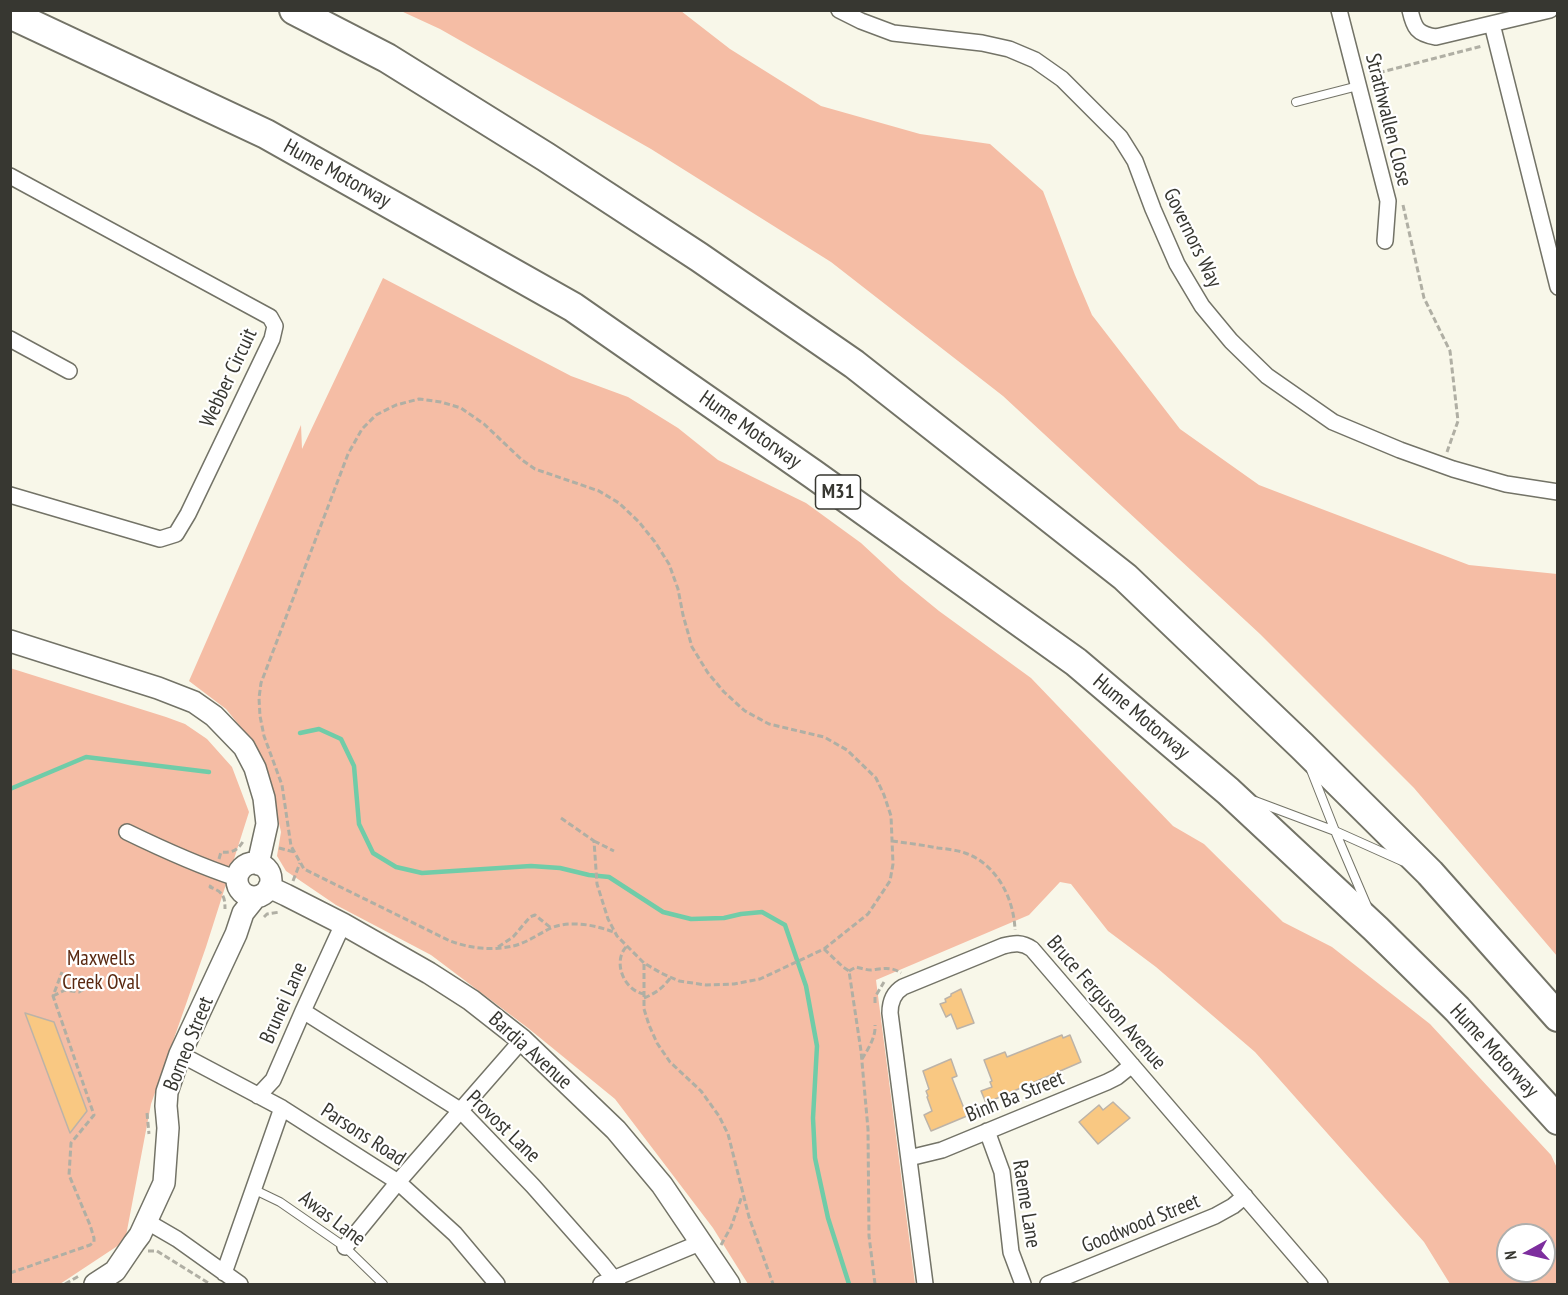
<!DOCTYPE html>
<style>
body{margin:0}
#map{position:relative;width:1568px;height:1295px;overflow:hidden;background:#f8f7e9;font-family:"PT Sans Narrow",sans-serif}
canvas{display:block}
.frame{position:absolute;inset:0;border:12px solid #373731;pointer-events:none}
.north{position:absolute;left:1496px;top:1223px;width:60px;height:60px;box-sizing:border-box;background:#fff;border:2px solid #afafad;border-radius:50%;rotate:262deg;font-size:16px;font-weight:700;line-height:24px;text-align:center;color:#373731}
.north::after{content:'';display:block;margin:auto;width:21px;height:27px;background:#7d2e9e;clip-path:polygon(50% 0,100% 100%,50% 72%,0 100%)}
</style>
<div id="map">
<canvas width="1568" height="1295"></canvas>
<div class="frame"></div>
<div class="north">N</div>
</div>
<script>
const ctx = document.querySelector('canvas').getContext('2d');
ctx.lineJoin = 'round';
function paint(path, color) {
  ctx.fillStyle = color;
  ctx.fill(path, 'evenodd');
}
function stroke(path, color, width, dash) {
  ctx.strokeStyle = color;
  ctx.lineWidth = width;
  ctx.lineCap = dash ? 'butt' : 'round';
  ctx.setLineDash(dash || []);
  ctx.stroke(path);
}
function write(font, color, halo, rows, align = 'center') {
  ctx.font = font + ' "PT Sans Narrow",sans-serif';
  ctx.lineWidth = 4.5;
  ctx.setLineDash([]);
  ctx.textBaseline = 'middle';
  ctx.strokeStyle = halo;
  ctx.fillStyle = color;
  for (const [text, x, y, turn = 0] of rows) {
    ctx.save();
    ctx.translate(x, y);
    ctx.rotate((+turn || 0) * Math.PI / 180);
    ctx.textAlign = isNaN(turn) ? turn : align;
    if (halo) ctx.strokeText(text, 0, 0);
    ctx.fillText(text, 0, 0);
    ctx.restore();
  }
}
paint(new Path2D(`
 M401,11H681L730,49L821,106L920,134L990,144L1043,191L1075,275L1092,315L1180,429L1259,485L1319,508L1469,565L1557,574V956L1414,788L1260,634L1003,396L831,262L651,149L440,29Z
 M383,278L571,376L628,397L678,428L718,460L806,503L861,543L901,580L939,611L1031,678L1173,826L1204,844L1283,922L1332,947L1430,1024L1551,1155L1557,1168V1284H1450L1424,1242L1255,1052L1156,967L1108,931L1071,884L1060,882L1029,915L876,980L915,1284H748L713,1228L615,1099L528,1028L431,955L336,905L286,871L277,856L281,832L269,779L252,741L226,709L189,681L301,425L302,449ZM1508,1235H1544V1271H1508Z
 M10,668L166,717L185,724L207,739L232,767L249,812L206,947L151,1104L125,1241L60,1284H11Z`), '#f5bda5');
stroke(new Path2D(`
 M300,733L319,729L341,739L354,766L359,824L373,853L396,867L422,873L531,866L560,868L589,875L609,877L663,912L691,919L724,918L741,914L762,912L785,925L806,986L817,1046L813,1118L815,1158L828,1218L849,1284
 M10,789L86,757L209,772`), '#70cca8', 4.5);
const building = new Path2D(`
 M961,989L974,1023L957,1029L951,1014L946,1017L940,1004L946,1002L945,999L951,996V994Z
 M25,1013L54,1022L87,1111L70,1133Z
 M1062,1035L1063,1038L1070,1035L1081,1062L986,1103L981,1091L992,1087L990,1082L992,1081L984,1060L1005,1052L1007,1057Z
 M951,1059L957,1076L952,1078L967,1116L931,1131L924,1115L932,1111L927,1097L928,1096L926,1091L929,1089L923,1071Z
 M1113,1102L1130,1118L1098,1144L1079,1122L1099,1105L1103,1110Z`);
paint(building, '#f9c882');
stroke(building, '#bcb3a8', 1.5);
const lane = new Path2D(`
 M1296,102L1358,86
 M1311,770L1335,831L1367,906
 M1255,801L1335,831L1402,861
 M255,1190L280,1202L345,1247L383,1284`);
const street = new Path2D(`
 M839,10L861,21L893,33L982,43L1009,49L1035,60L1062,79L1120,137L1135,161L1153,209L1177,264L1202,306L1231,341L1267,376L1333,422L1400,450L1453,469L1506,484L1558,492
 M1339,10L1388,201L1385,241
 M1410,10C1414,28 1417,34 1436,37L1550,10
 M1492,24L1558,287
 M10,176L270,317L275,326L272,339L188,514L176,534L160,539L10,495
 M10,339L69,371
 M127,832C164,850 197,865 236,878
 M303,1011L460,1110L533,1186L602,1264L618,1284
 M180,1054L282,1108L398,1182L455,1234L497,1284
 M258,1096L273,1080L303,1011L343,924
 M987,1131L1002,1172L1011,1252L1023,1284
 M909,1158L942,1150L1107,1082L1117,1077L1132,1065
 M146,1221L177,1239L240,1284
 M345,1247L398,1182L522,1040
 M224,1273L282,1108
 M601,1284L702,1242
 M925,1284L890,1013C890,1002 893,993 903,987L1003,946C1014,943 1022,942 1032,949L1320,1284
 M1048,1284L1215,1216L1233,1206L1245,1196`);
const secondary = new Path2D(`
 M10,641L158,688L194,702L214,716L244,747L255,768L264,798L267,824L258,864
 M237 880a17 17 0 1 1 34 0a17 17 0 1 1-34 0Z
 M269,887L286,895L343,924L429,973L471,1000L522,1040L616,1130L662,1185L729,1284
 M95,1284L115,1271L134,1243L140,1235L164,1183L168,1128L166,1106L167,1092L180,1054L236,934L243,913L255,898`);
const highway = new Path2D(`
 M294,10L387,58L546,157L699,257L854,364L1125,577L1302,746L1430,873L1558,1017
 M10,14L266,134L573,307L813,474L1076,662L1228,791L1376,929L1457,1009L1558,1120`);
stroke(lane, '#737367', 10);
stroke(street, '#737367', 18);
stroke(secondary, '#737367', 24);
stroke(highway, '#737367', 32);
stroke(new Path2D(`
 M1379,72L1381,108
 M1370,75L1482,46
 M1403,205L1424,298L1450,351L1458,421L1447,452
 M561,818L594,841L597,884L608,919L617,936L644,963L661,973L679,981L706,985L734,984L760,979L824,949L868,914L890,881L893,864L891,816L884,795L876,778L847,750L824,737L769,724L745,711L724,692L708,673L692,647L683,615L678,589L669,564L655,542L639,522L619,503L599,491L535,469L522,460L484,424L461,408L441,402L419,399L396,405L376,415L362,429L348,454L261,683L259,698L260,716L264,736L282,785L291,846L304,869L450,941C469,948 492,951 513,946C527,943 538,934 551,928C571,920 594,925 614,932
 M594,841L614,851
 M892,841C907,843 923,845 938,848C947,849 957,850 965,853C997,864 1014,899 1015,930
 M279,848L294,852
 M219,859L221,852C233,853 238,850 244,840
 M293,881L300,863
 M211,885L210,887C223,892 225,896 225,909
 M264,917L267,914L280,912
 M498,947L513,937L530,917L535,915L551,928
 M626,947C612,963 625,991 644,994
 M824,949L843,967L849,971L861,1051L868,1129L869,1236L875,1284
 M644,964V1009L649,1025L657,1043L670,1062L701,1091L719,1116L728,1134L749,1217L773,1284
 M849,971L856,967C861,968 866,970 871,970C882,969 891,966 901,973
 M53,996L65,990L79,992L103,978
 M644,998C656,993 663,988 671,977
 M875,1003V997L884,982
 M862,1059C868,1049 876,1037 875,1025
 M147,1113L149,1134
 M721,1245L731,1227L742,1196
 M148,1251H157L210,1284
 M10,1273L90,1245L94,1242V1238L90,1225L69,1175L71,1143L94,1115L53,996L62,972
 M65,1284L79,1276`), '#b0afa4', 3, [6, 3]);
stroke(lane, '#fff', 8);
stroke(street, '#fff', 15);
stroke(secondary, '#fff', 21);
stroke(highway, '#fff', 28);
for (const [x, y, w] of [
 [838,492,45]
]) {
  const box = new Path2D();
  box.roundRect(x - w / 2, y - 17, w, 34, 4.5);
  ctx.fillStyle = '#fff';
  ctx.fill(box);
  stroke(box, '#373731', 1.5);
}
write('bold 20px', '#373731', null, [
 ["M31",838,492]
]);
write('21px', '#373731', '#fff', [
 ["Strathwallen Close",1388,120,76],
 ["Hume Motorway",337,174,29],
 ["Governors Way",1192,238,64],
 ["Webber Circuit",229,378,-65],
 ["Hume Motorway",750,430,35],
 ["Hume Motorway",1141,717,40],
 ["Brunei Lane",284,1003,-66],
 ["Bruce Ferguson Avenue",1106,1003,49],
 ["Borneo Street",189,1044,-68],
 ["Bardia Avenue",530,1051,42],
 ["Hume Motorway",1494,1051,47],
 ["Binh Ba Street",1015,1097,-22],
 ["Provost Lane",503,1127,44],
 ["Parsons Road",363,1135,33],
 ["Raeme Lane",1026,1204,81],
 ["Awas Lane",332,1219,37],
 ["Goodwood Street",1141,1224,-22]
]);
write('21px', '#5a2911', '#fff', [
 ["Maxwells",101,959],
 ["Creek Oval",101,983]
]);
</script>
